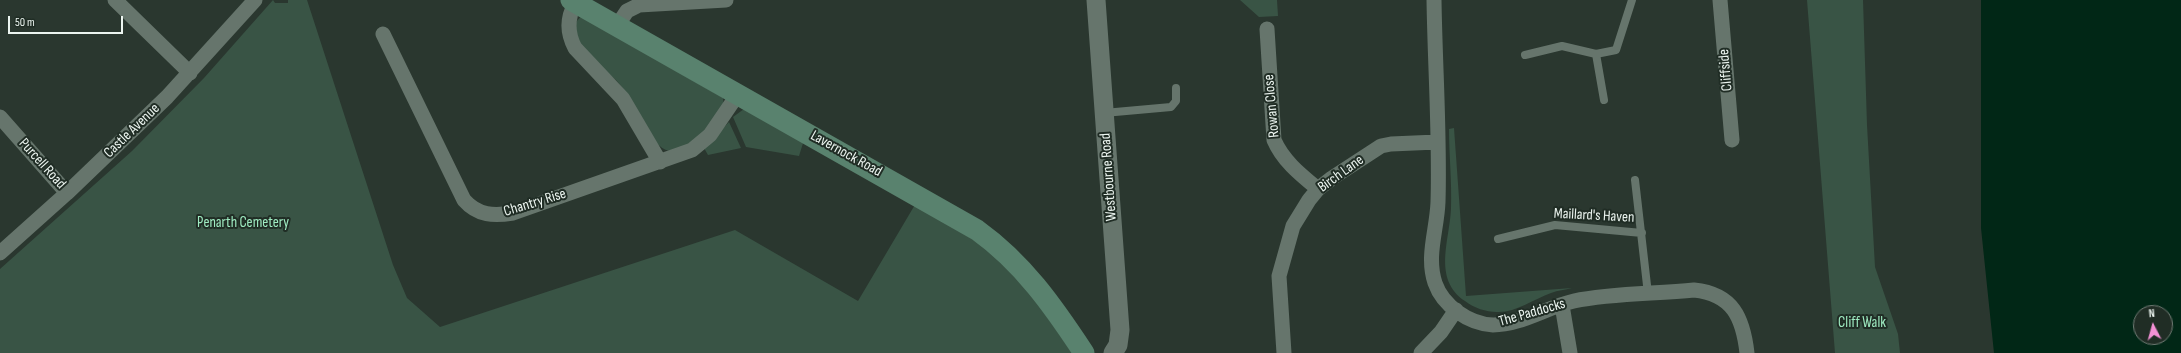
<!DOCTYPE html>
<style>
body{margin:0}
#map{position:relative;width:2181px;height:353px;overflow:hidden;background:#2a372f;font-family:"Sofia Sans Condensed",sans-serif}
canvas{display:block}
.north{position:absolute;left:2133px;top:305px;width:40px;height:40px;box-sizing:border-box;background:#202d25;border:1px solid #727d76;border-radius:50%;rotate:354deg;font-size:11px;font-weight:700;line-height:16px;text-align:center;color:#ecf5f0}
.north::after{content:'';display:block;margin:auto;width:14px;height:18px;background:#f391d5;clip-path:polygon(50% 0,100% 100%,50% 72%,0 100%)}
.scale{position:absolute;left:8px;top:16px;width:115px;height:18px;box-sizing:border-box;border:2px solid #ecf5f0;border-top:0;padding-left:5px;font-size:12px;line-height:14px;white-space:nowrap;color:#ecf5f0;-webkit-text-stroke:3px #202d25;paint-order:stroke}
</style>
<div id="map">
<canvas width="2181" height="353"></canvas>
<div class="north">N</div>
<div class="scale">50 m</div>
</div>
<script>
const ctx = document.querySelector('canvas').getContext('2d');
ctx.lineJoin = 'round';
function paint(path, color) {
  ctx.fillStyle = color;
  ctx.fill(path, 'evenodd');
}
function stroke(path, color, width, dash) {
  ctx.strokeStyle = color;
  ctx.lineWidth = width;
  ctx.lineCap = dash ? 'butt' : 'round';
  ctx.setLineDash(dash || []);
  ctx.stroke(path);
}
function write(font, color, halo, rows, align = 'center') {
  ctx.font = font + ' "Sofia Sans Condensed",sans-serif';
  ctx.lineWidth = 4;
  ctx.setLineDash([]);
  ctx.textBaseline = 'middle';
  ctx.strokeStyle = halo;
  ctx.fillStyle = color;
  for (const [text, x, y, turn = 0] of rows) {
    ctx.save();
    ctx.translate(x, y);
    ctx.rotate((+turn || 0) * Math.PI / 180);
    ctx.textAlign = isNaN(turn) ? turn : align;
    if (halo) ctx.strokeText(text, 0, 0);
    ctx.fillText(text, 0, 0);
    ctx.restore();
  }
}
paint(new Path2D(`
 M273,0L275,3H288V0H307L393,265L407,298L440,327L735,230L858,301L916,203L994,253L1033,297L1072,353H0V269L132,151L204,78Z
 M1240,0H1277L1278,16L1259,17Z
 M1807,0H1863L1867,125L1875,267L1898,334L1900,353H1835Z
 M582,16L723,98L724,108C712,122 693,150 674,151C654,153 642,119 634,105C629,96 623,88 616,80C605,70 557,33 582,16Z
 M744,109L804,140L799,156L746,147L733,117Z
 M729,122L741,148L708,155L704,148Z
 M1454,128L1466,296L1572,288C1565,290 1558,290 1551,293C1534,299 1515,313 1497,312C1486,312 1474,308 1465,301C1432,279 1450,240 1451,208C1452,182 1449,155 1449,129Z`), '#395445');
paint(new Path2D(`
 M1981,0H2181V353H1994L1981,228ZM2141,313H2165V337H2141Z`), '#012716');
stroke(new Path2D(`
 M1596,54L1604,100
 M1525,55L1562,46L1596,54L1616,50L1632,0
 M1104,113L1171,107L1176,101V88
 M1635,180L1648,294
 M1498,239L1555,225L1642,233`), '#66756c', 8);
stroke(new Path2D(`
 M115,0L190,73
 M1434,0C1435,67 1440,135 1438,202C1437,230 1426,256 1435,283C1443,306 1469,324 1493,325C1521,325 1547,307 1574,301C1612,293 1655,294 1694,290C1733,294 1743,318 1747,353
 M1720,0L1732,140
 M576,2C567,17 567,33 575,48L623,99L660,162
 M617,26L627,11L639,5L726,0
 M1267,29L1274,140C1283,161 1301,175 1318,189
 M383,34L464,200C478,216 494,216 513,213L692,150L710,135L738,94
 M0,117L67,193
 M0,253L67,193L167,97L255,0
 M1562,305L1570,353
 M1284,353L1279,276L1293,226L1309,200L1318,189L1332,178L1381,146L1391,144L1437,142
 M1421,353L1441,332L1456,310`), '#66756c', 15);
stroke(new Path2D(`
 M1096,0L1120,330L1118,345L1113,353`), '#66756c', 19);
stroke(new Path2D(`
 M571,0L977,230C1023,263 1053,306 1084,353`), '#59826e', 21);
write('15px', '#ecf5f0', '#202d25', [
 ["Cliffside",1726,70,-95],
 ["Rowan Close",1272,106,-95],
 ["Castle Avenue",132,131,-44],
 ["Lavernock Road",846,154,29],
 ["Purcell Road",42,164,48],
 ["Birch Lane",1341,174,-36],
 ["Westbourne Road",1109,177,-94],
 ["Chantry Rise",535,203,-17],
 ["Maillard's Haven",1594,216,3],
 ["The Paddocks",1532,313,-16]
]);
write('15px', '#9fecc2', '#202d25', [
 ["Penarth Cemetery",243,223],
 ["Cliff Walk",1862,323]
]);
</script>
